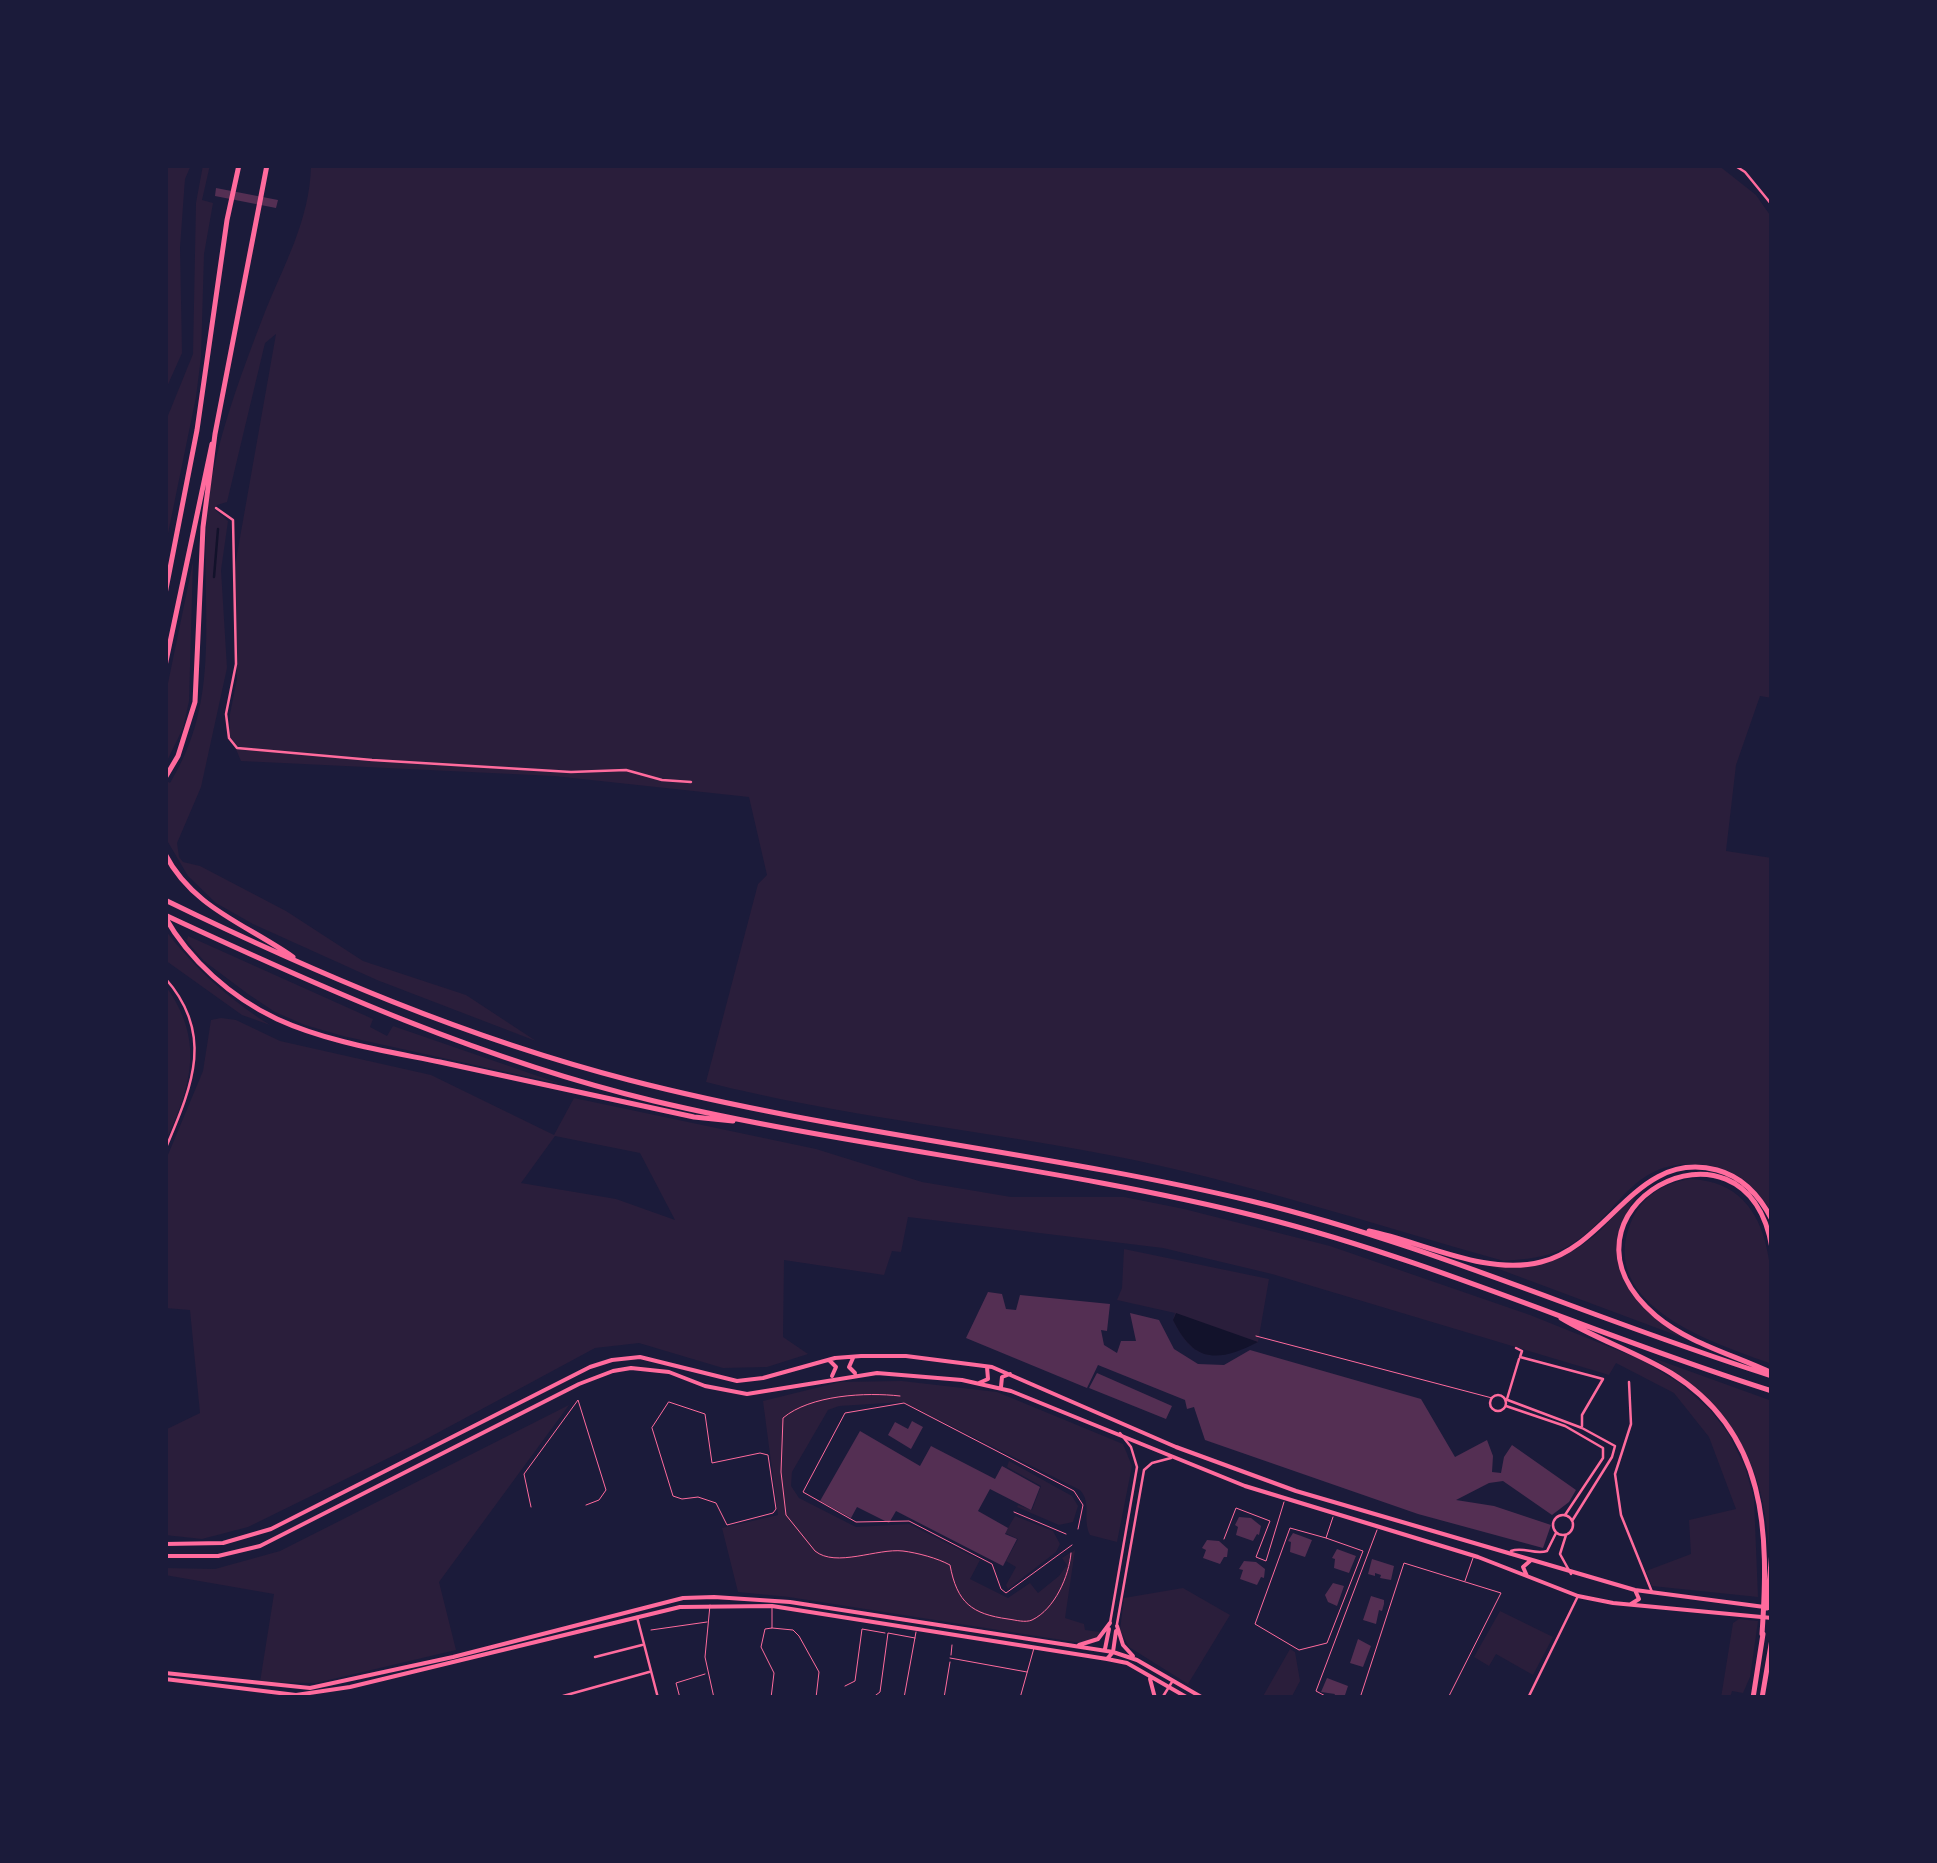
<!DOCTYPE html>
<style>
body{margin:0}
#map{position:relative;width:1937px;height:1863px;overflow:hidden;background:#1b1b3a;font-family:"Golos Text",sans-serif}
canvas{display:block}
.frame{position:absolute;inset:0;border:168px solid #1b1b3a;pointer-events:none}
</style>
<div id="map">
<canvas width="1937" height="1863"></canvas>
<div class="frame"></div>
</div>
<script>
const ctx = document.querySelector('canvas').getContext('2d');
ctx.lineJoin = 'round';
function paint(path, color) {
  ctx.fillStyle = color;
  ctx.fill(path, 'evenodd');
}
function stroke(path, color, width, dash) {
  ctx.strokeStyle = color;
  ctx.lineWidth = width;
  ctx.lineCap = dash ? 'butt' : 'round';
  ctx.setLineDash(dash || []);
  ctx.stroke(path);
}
paint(new Path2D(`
 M165,165H191L185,179L180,247L182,353L165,391Z
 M203,165H210L202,200L213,203L204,254L201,357L196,397L165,548V423L193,354L196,203Z
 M311,165H1718L1756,195L1772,218V698L1760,696L1736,765L1726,851L1772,858V1213C1756,1187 1737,1169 1706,1165C1628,1155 1621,1218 1565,1248C1546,1258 1525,1259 1504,1261C1372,1224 1243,1181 1109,1155C975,1129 839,1116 706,1082L758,884L767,875L749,797L554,776L241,761L230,735V714L237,679L233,577L276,334L265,343L227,502L217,505L215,510L228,521L221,570L227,668L201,787L177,843L179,857L183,862L200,866L286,911L363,961L466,995L536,1041L377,980L253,924L216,903L188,876L165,837V780L170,783C231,685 192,583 212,477C223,422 243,369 263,317C283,266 310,221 311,165Z
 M193,562L189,701L183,728L165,765L167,688Z
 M165,930C195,968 227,998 270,1025L242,1015L165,960Z
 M188,936L373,1019L370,1027L387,1036L393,1026L561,1084L343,1036L305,1025L275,1012L248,994L204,961L183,937L187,940Z
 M165,985C205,1040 192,1085 165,1143Z
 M221,1018L236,1020L280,1041L431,1075L554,1135L574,1098L816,1149L922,1182L1011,1197H1124L1184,1209L1330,1246L1530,1315L1642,1360L1681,1384L1710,1410L1728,1433L1745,1467L1754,1499L1758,1597L1652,1586L1646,1571L1691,1554L1689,1520L1736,1509L1709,1437L1674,1393L1616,1363L1609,1375L1272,1274L1163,1248L908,1217L901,1252L892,1251L884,1275L784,1260L783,1337L808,1354L767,1367L723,1368L639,1343L595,1348L417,1444L248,1527L202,1539L165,1535V1430L200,1413L190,1310L165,1308V1162L203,1071L211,1020ZM555,1136L640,1153L675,1220L616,1199L521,1183Z
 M1691,1179C1785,1184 1772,1296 1772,1364C1714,1343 1596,1306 1631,1222C1642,1196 1663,1183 1691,1179Z
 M1635,1197C1609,1242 1612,1284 1655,1318C1663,1325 1673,1330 1681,1337L1488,1265C1532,1273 1569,1260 1602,1229C1612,1218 1624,1204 1635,1197Z
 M1124,1249L1269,1279L1258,1342C1218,1359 1195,1366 1173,1320L1175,1313L1117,1300L1122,1288Z
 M1653,1358L1772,1401L1769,1547C1762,1455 1729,1408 1653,1358Z
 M902,1381L997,1392L1123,1444L1132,1466L1117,1542L1090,1535C1082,1519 1092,1503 1080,1490L903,1402L839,1406L828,1410L792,1472L791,1486L799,1498L856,1527L909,1524L980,1560L970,1579L1008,1598L1030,1583L1038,1593L1059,1576L1067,1565L1062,1558L1075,1550L1065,1618L1084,1624L1085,1630L1100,1632L1097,1637L1081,1643L789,1597L738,1592L722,1528L778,1515L763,1401L840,1382Z
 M569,1405L439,1582L456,1650L316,1683L260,1682L274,1594L165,1575V1568L215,1569L280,1551Z
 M1009,1461L1072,1496L1078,1506L1073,1522L1059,1525L1017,1507L1018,1505L1032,1510L1041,1486L1007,1467Z
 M1015,1516L1053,1531L1060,1544L1056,1552L1008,1589L1006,1585L1016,1567L1006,1561L1018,1539L1005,1533Z
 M1183,1588L1230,1615L1188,1684L1129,1647L1120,1630L1124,1598Z
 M1500,1611L1553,1637L1533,1675L1496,1654L1489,1666L1474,1657Z
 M1739,1619L1758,1621L1750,1677L1743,1693L1732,1691L1730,1698H1721L1733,1623Z
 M1290,1649L1295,1652L1300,1681L1291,1698H1262Z`), '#2a1e3b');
paint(new Path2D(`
 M1176,1313L1258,1342C1219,1362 1194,1364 1173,1320Z`), '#12122b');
stroke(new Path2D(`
 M214,577L218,529`), '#12122b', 2.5);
paint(new Path2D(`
 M216,188L278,200L276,208L215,196Z
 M988,1292L1002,1294L1006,1309L1016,1310L1020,1295L1110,1304L1107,1331L1101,1330L1104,1345L1117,1353L1121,1341H1136L1130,1313L1159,1320L1174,1349L1198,1364L1224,1365L1250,1350L1421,1399L1455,1457L1487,1440L1493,1456L1492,1472L1501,1473L1504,1457L1512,1445L1576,1490L1569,1502L1552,1515L1503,1481L1489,1483L1456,1500L1494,1506L1551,1525L1543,1548L1418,1514L1205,1440L1194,1407L1187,1409L1185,1400L1098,1365L1087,1388L966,1338Z
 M1097,1373L1172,1406L1166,1419L1089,1388Z
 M912,1421L923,1427L911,1449L888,1435L895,1422L908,1429Z
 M860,1431L920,1466L931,1446L995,1479L1002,1466L1040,1487L1031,1510L990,1489L978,1511L1008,1528L1005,1534L1017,1539L1003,1566L896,1511L889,1523L857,1507L851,1518L820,1501Z
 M1239,1517L1251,1518L1261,1526L1259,1535L1257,1534L1253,1541L1236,1535L1238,1527L1235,1525Z
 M1293,1533L1312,1540L1305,1557L1290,1552L1291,1542L1288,1541Z
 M1207,1540L1219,1541L1228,1549L1227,1557H1224L1220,1564L1203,1558L1206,1550L1202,1548Z
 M1337,1549L1356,1556L1349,1573L1334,1568L1335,1559L1332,1558Z
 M1372,1559L1394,1566L1391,1580L1380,1578L1381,1575L1375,1573V1576L1368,1574Z
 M1244,1561L1256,1562L1265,1569L1264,1578L1261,1577L1257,1585L1240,1579L1243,1570L1239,1569Z
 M1333,1583L1344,1586L1337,1606L1328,1602L1325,1595Z
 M1371,1596L1384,1600V1604L1382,1611L1379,1610L1376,1624L1363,1620Z
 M1358,1639L1371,1646L1363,1667L1350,1663Z
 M1327,1678L1348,1686L1344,1698H1333L1335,1694L1321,1692Z`), '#542f53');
stroke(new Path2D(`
 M900,1396C866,1392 810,1395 783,1418L781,1472L786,1515L815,1551C836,1568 877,1548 903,1551C918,1553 937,1558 950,1565C957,1603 972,1614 1008,1619C1016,1620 1025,1623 1032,1620C1055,1609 1069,1576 1071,1553`), '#ff6b9d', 1);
stroke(new Path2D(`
 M1256,1336L1492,1398
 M669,1402L705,1414L712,1463L760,1453L768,1455L776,1509L773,1513L727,1525L716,1503L698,1497L682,1499L673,1496L652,1428Z
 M531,1507L524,1474L578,1400L606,1490L599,1500L586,1505
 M1014,1512L1066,1534
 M1326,1538L1290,1528L1255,1624L1299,1650L1327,1643L1363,1551L1326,1538L1333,1517
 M1224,1539L1236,1508L1270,1521L1256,1557L1266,1561L1284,1502
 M1072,1545L1006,1593L1001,1589L992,1564L909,1521L856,1522L803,1492L845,1413L904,1403L1074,1491L1083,1505L1078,1529
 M1465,1581L1473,1558
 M710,1605L705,1657L714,1698
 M772,1628L793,1630L799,1636L819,1672L816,1698
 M651,1630L707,1622
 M951,1655L952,1645
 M950,1658L1027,1672
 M845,1686L855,1681L862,1629L885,1633
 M680,1698L676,1683L705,1674
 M771,1698L774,1673L761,1647L765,1629L772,1628V1606
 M872,1698L880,1692L888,1633L915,1638
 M904,1698L916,1632
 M944,1698L950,1662
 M1020,1698L1034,1648
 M1329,1698L1316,1691L1377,1530
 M1360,1698L1404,1563L1501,1593L1448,1698`), '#ff6b9d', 1);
stroke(new Path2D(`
 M165,498H166
 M216,508L233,520L236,664L226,714L229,738L237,748L372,760L571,772L626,770L662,780L691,782
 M1516,1348L1522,1351L1520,1357L1603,1379L1582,1415V1426
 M1629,1382L1631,1424L1615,1474L1621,1515L1652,1592
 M1490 1403a8 8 0 1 1 16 0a8 8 0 1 1-16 0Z
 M1505,1399L1582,1428L1615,1446L1612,1457L1572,1521
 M1507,1399L1519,1359
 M1506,1406L1565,1426L1603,1448V1458L1565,1515
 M1553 1525a10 10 0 1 1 20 0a10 10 0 1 1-20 0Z
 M1566,1535L1560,1554L1571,1574
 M1511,1551C1523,1546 1534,1555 1547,1551L1556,1533
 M637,1617L658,1698
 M1110,1623L1137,1467L1131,1447L1120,1433
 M1117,1624L1144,1470L1152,1463L1171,1458
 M595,1657L642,1645
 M563,1696L649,1672
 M1162,1698L1172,1682
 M1528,1698L1578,1596`), '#ff6b9d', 2.5);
stroke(new Path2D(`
 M1734,165L1745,172L1772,205
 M165,978C216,1035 191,1088 165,1150`), '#ff6b9d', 2.5);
stroke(new Path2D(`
 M853,1358L849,1367L855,1373
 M829,1360L836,1367L832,1376
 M979,1383L988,1379L987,1367
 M1001,1387L1002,1377L1010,1374
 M165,1544L223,1543L271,1529L590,1367L612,1360L640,1357L737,1381L763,1378L835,1358L861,1356H906L992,1367L1176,1447L1296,1491L1635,1590L1772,1608
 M165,1556H218L260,1546L579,1384L613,1371L631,1368L669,1372L705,1386L747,1394L877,1373L962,1380L1011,1391L1245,1486L1478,1557L1578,1596L1613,1603L1772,1618
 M1527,1576L1523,1567L1530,1561
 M1631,1604L1639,1599L1635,1590
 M1117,1626L1123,1645L1133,1656
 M1079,1645L1098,1639L1110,1623
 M1105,1649L1109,1629
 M1107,1659L1113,1652L1116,1631
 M165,1673L310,1688L453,1657L683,1598L714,1597L790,1602L1113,1652L1137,1660L1203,1698
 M165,1679L296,1695L350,1687L680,1607L772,1606L1107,1659L1127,1663L1188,1698
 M1150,1679L1155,1698`), '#ff6b9d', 4);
stroke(new Path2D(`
 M165,594L197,430L227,220L239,165
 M165,666L212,444
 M165,778L178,756L195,702L203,527L215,434L267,165
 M165,854C193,908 246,924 293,957
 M165,900C315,973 467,1038 629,1080C834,1133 1046,1152 1251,1201C1430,1244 1597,1321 1772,1376
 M165,915C324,989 483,1060 654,1101C854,1148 1060,1167 1260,1217C1436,1261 1600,1337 1772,1391
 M165,917C189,960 232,998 277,1019C327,1042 386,1051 440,1062C524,1081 609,1099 694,1117L733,1121
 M1369,1231C1423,1242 1486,1276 1541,1262C1610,1245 1637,1149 1717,1170C1743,1177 1760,1196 1772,1220
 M1772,1248C1746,1094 1535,1213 1656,1316C1688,1343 1734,1355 1772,1373
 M1561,1318C1596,1339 1636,1352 1671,1373C1768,1433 1769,1533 1762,1634
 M1767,1608L1772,1551
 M1753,1698L1763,1634
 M1762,1698L1772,1639`), '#ff6b9d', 5);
</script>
